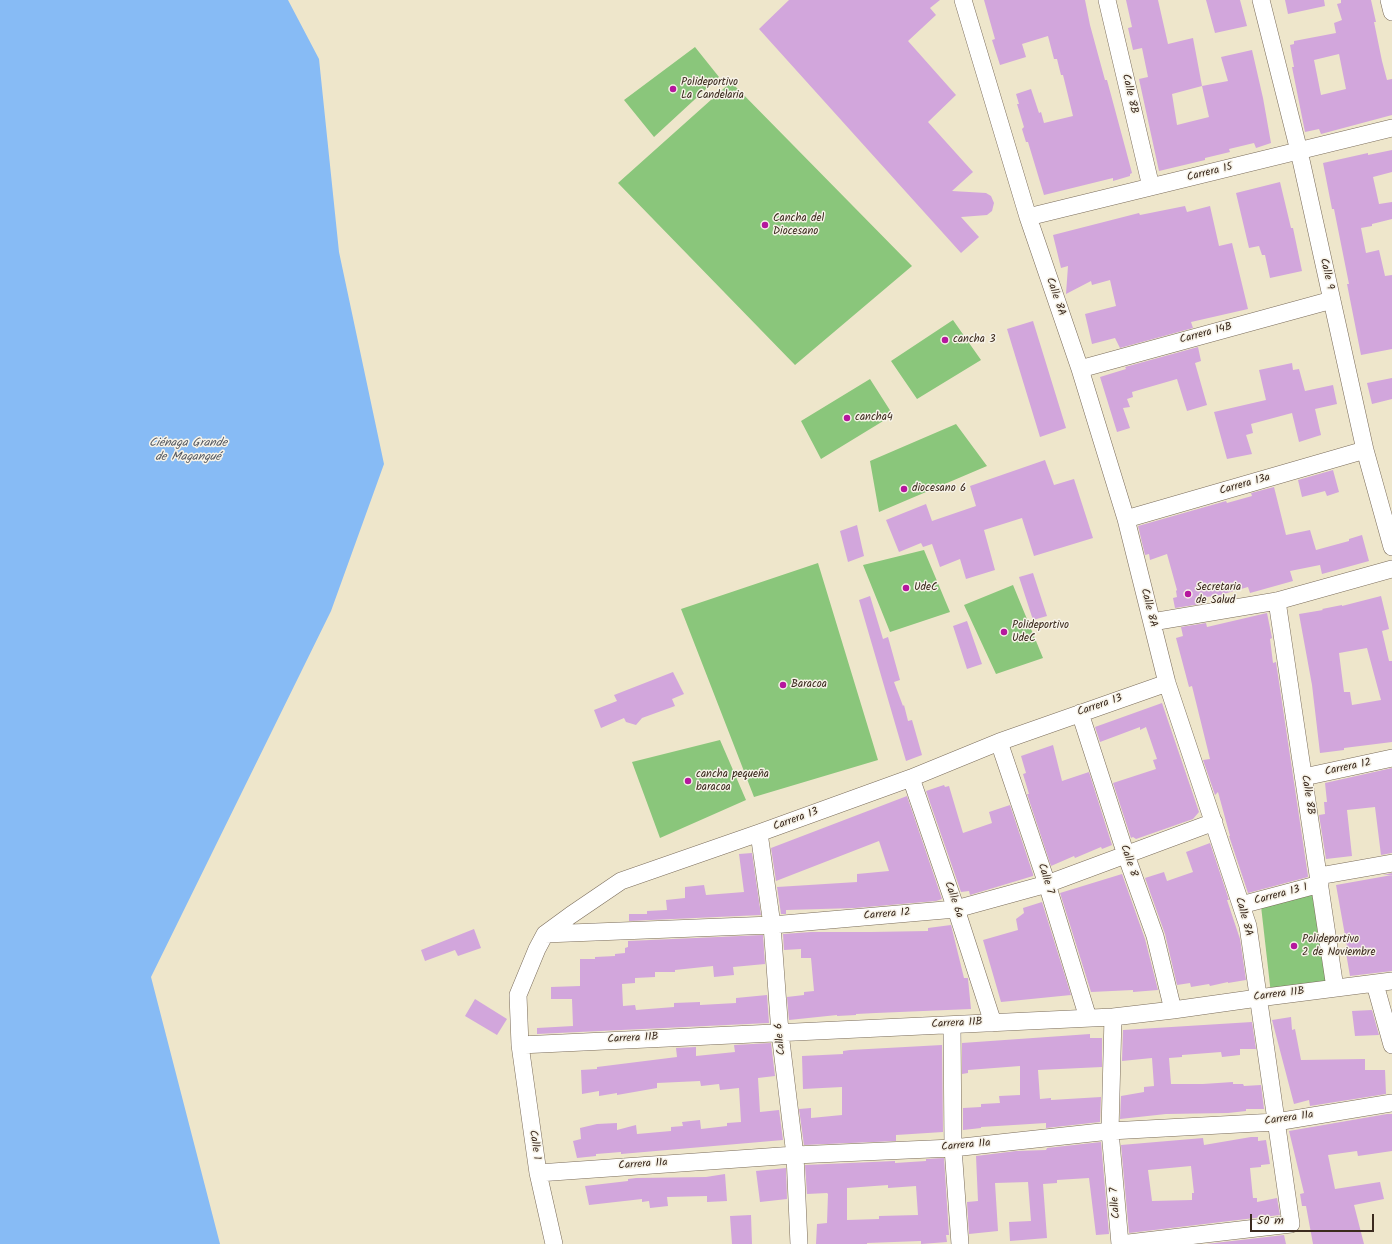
<!DOCTYPE html>
<meta charset="utf-8">
<style>
body{margin:0}
#map{position:relative;width:1392px;height:1244px;overflow:hidden;background:#eee6cb;font-family:Kalam,sans-serif}
canvas{display:block}
.scale{position:absolute;left:1250px;top:1214px;width:124px;height:18px;box-sizing:border-box;border:2px solid #3b2a1e;border-top:0;padding-left:5px;font-size:12px;line-height:14px;white-space:nowrap;color:#3b2a1e;-webkit-text-stroke:3px #f7f3e8;paint-order:stroke}
</style>
<div id="map">
<canvas width="1392" height="1244"></canvas>
<div class="scale">50 m</div>
</div>
<script>
const ctx = document.querySelector('canvas').getContext('2d');
ctx.lineJoin = 'round';
function paint(path, color) {
  ctx.fillStyle = color;
  ctx.fill(path, 'evenodd');
}
function stroke(path, color, width, dash) {
  ctx.strokeStyle = color;
  ctx.lineWidth = width;
  ctx.lineCap = dash ? 'butt' : 'round';
  ctx.setLineDash(dash || []);
  ctx.stroke(path);
}
function write(font, color, halo, rows, align = 'center') {
  ctx.font = font + ' Kalam,sans-serif';
  ctx.lineWidth = 3;
  ctx.setLineDash([]);
  ctx.textBaseline = 'middle';
  ctx.strokeStyle = halo;
  ctx.fillStyle = color;
  for (const [text, x, y, turn = 0] of rows) {
    ctx.save();
    ctx.translate(x, y);
    ctx.rotate((+turn || 0) * Math.PI / 180);
    ctx.textAlign = isNaN(turn) ? turn : align;
    if (halo) ctx.strokeText(text, 0, 0);
    ctx.fillText(text, 0, 0);
    ctx.restore();
  }
}
paint(new Path2D(`
 M695,47L719,77L654,137L624,100Z
 M731,82L912,266L795,365L618,183Z
 M953,320L981,360L917,399L891,361Z
 M870,379L893,415L821,459L801,421Z
 M956,424L987,466L879,512L870,461Z
 M924,550L950,612L890,632L863,565Z
 M818,563L878,760L754,797L681,609Z
 M1013,585L1043,658L996,674L964,605Z
 M720,740L746,800L660,838L632,762Z
 M1312,894L1331,986L1271,994L1261,906Z`), '#8ac67b');
paint(new Path2D(`
 M0,0H288L319,59L339,252L384,464L331,611L151,977L220,1244H0Z`), '#87bbf5');
paint(new Path2D(`
 M789,0H940L930,8L936,15L908,41L956,95L928,122L973,172L952,191L986,193L991,196L994,203L992,211L987,215L961,217L979,237L961,253L759,29Z
 M984,0H1085L1090,25L1105,80H1107L1132,173L1130,174V176L1113,181V178L1044,195L1028,142H1026L1022,129L1024,127L1017,104H1019L1016,94L1031,89L1039,113L1041,112L1044,123L1073,116L1063,75H1061L1057,59H1054L1048,36L1022,44L1026,57L1000,65L992,40L995,39Z
 M1126,0H1158L1168,44L1193,38L1202,86L1228,81L1221,57L1252,50L1263,98L1271,143L1256,148L1254,143L1229,149L1230,152L1205,158V160L1159,171L1139,79L1148,77L1142,48L1133,50L1128,28L1132,27ZM1202,86L1209,117L1177,125L1172,94Z
 M1206,0H1240L1247,26L1215,33Z
 M1285,0H1324L1325,6L1288,14Z
 M1341,0H1371L1376,22H1374L1382,61L1387,80L1392,79V115L1321,134L1319,129L1305,132L1292,67H1294L1290,45L1294,44V41L1336,33L1334,23L1342,20L1337,4L1341,3ZM1339,54L1346,89L1321,95L1314,60Z
 M1392,150V172L1373,177L1379,204L1392,202V219L1372,224V226L1361,228L1366,253L1379,250L1385,276L1392,275V349L1361,355L1347,284H1349L1334,209H1332L1323,163L1368,153V155Z
 M1280,182L1291,228H1293L1302,271L1270,278L1265,255H1262L1259,246L1249,248L1236,193Z
 M1185,206L1187,212L1210,206L1219,246L1232,243L1248,309L1191,322L1193,328L1120,348L1115,338L1092,344L1085,314L1116,306L1110,280L1092,285L1091,281L1066,294L1068,266L1061,268L1053,235L1139,213L1140,215Z
 M1033,321L1066,428L1040,437L1007,329Z
 M1198,347L1201,361L1195,363L1207,405L1187,411L1177,379L1132,392L1133,397L1127,399L1130,407L1123,408L1130,428L1117,432L1100,377L1126,369L1125,367Z
 M1292,363L1293,370L1299,369L1305,391L1333,385L1337,404L1315,409L1321,435L1299,442L1292,413L1251,424L1253,433L1246,435L1252,454L1227,459L1214,412L1266,400L1259,370Z
 M1392,378V399L1372,404L1367,383Z
 M1045,460L1054,485L1074,479L1093,538L1034,556L1022,518L984,530L995,570L966,579L960,559L940,567L932,544L923,547L921,543L899,552L886,520L926,504L932,521L976,506L970,486Z
 M1333,470L1339,492L1327,496L1325,491L1302,497L1298,480Z
 M1274,487L1286,535L1310,530L1316,550L1349,541V539L1362,535L1369,561L1322,574L1320,565L1290,571L1293,581L1250,593L1248,587L1220,595L1200,598L1201,604L1175,608L1173,598L1177,597L1176,591L1177,590L1167,554L1150,560L1149,554L1145,555L1138,526L1226,501L1227,503L1252,496L1251,493Z
 M857,525L864,556L848,562L840,531Z
 M1033,573L1047,616L1033,620L1019,577Z
 M870,596L883,639L888,637L900,680L894,682L903,706L904,705L908,721L912,720L922,755L906,761L859,600Z
 M1381,596L1389,629L1382,631L1389,661H1392V742L1344,748V750L1320,753L1312,685L1299,614L1323,610L1322,609L1342,605V606ZM1367,648L1381,700L1352,705L1350,692H1344L1339,653Z
 M1267,613L1272,638L1270,639L1273,663L1276,662L1308,876V877L1248,893L1229,836H1230L1218,792L1215,795L1203,760L1210,759L1192,686L1189,687L1176,638L1183,636L1181,627L1206,623L1207,627Z
 M967,621L982,664L967,669L953,626Z
 M673,672L684,694L672,699L675,706L642,718L636,725L626,722L624,718L601,728L594,710L617,701L614,695Z
 M1162,703L1199,812L1193,819L1136,839L1133,837L1131,838L1113,783L1156,769L1153,760L1157,759L1146,727L1140,730V727L1100,742L1095,727Z
 M1053,745L1062,781L1089,772L1112,845L1102,849L1101,847L1075,858L1074,856L1051,866L1027,794H1029L1023,774L1026,773L1021,756Z
 M1392,768V853L1381,855L1375,807L1347,810L1352,856L1326,859L1319,815L1325,814L1324,802H1327L1325,783Z
 M944,785L945,787L949,786L963,833L992,823L989,812L1010,805L1033,874V876L970,895L969,891L961,892L926,791Z
 M907,796L942,899L936,901L855,908L786,910V914H781L777,887L857,882V874L889,871L879,841L776,881L771,848Z
 M1210,843L1229,900H1227L1240,939L1246,980L1228,983V982L1210,986L1209,984L1191,987L1190,983L1177,985L1165,934L1145,878L1164,872L1167,881L1193,872L1186,852Z
 M752,853L761,915L629,921V914H647V911L667,910L666,900L685,898V887L704,885L706,895L744,892L739,854Z
 M1392,873V971L1350,976L1346,953L1348,952L1336,885L1392,875H1383Z
 M1122,874L1145,939L1158,990L1133,992V990L1091,992L1060,893Z
 M1042,902L1071,995L1001,1002L983,940L1018,930L1016,919L1024,913L1023,908Z
 M951,925L964,978H968V979L971,1009L876,1013L856,1014V1015L837,1016V1015L789,1020L787,997L804,995V992L814,991L811,958H801V949L784,950L783,934L811,932H871L928,931V928Z
 M474,929L481,948L458,956L455,950L425,961L421,950Z
 M763,935L765,964L733,967L734,975L714,977L713,966L675,970V972H655V977L635,978V983L622,984L623,1006L635,1005L636,1010L674,1007V1003L700,1002V1005L736,1003V998L767,995L769,1023L537,1034V1028L573,1026L572,999H551V987L580,986V959H595V957L615,956V954L625,953V948L628,947V941Z
 M475,999L507,1019L497,1035L465,1016Z
 M1372,1010L1379,1035L1355,1036L1352,1011Z
 M1291,1017L1292,1030L1295,1029L1301,1060L1365,1059V1070H1385L1386,1094L1310,1106L1309,1100L1294,1104L1272,1020Z
 M1252,1022L1256,1049H1240V1055L1222,1057L1221,1052L1182,1055V1057L1169,1058L1171,1084H1203L1233,1082V1084H1243L1244,1086L1261,1085L1264,1109H1246V1111L1228,1113L1166,1114L1120,1119L1121,1096L1144,1092V1087L1154,1086L1152,1058L1122,1061L1123,1030Z
 M1090,1034V1038H1102V1067L1038,1070L1040,1099L1051,1098V1100L1101,1097L1100,1122L1046,1128V1123L981,1127V1128L963,1130V1108L981,1107V1104L1000,1103L999,1096L1020,1095V1066L968,1070V1073L962,1074V1043Z
 M771,1043L775,1076L758,1078L760,1112L779,1110L783,1140L621,1154V1152L596,1154V1156L577,1158L573,1141L581,1139L580,1128L597,1124L617,1123V1130L636,1125L637,1134L671,1131V1127L683,1126L682,1122L700,1120L701,1129L727,1126V1123L741,1122L739,1088L720,1090L719,1084L701,1086L700,1081L657,1083V1088L617,1095V1093L599,1096V1091L582,1094L581,1070L597,1069V1067L677,1057L676,1048L696,1047V1056L735,1052L734,1045Z
 M942,1045L943,1132L896,1135V1141L804,1145L799,1109L811,1108V1118L842,1115V1087L803,1089L802,1056L843,1054V1051L850,1050Z
 M1387,1114H1392V1151L1358,1156L1357,1151L1328,1155L1335,1189L1380,1182L1384,1199L1354,1205L1364,1244H1313L1306,1206H1302L1300,1194L1304,1193L1289,1131Z
 M1251,1137H1258V1141L1266,1140L1270,1164L1261,1165V1167L1250,1168L1253,1198H1257V1202L1277,1198L1280,1215L1129,1233L1121,1145L1203,1138L1204,1145ZM1191,1166L1194,1193H1192V1200L1152,1201L1148,1170Z
 M1101,1142L1109,1234L1096,1235L1089,1178L1057,1180V1183L1043,1184L1047,1238L1010,1241L1009,1222L1031,1221L1028,1182L995,1183L998,1231L969,1234L967,1202L978,1201L976,1156L1016,1151L1046,1150L1047,1148Z
 M944,1158L949,1235H946L947,1242L921,1244V1241L867,1243V1244H816L817,1224L827,1223L828,1194L827,1193L807,1194L805,1165L895,1161V1163L926,1161V1159ZM888,1185V1188L916,1186L918,1215L879,1216V1219L847,1220V1188Z
 M786,1168L787,1199L760,1202L756,1171Z
 M725,1174L727,1201L707,1202V1196L667,1197L668,1206L650,1208L649,1201L642,1202V1199L589,1205L585,1186L628,1181V1179L636,1178L706,1177Z
 M751,1215L752,1244H732L730,1216Z
 M1284,1235L1286,1244H1206Z`), '#d2a6dc');
const street = new Path2D(`
 M963,0L1028,217L1080,369L1126,519L1167,683L1248,926L1291,1224L1120,1244L1110,1131L1113,1017
 M1107,0L1151,187
 M1261,0L1299,151L1365,450L1392,547
 M1389,0L1392,12
 M1028,217L1392,128
 M1080,369L1332,300
 M1126,519L1365,450
 M1277,601L1335,988
 M1152,622L1277,601L1392,569
 M1080,713L1126,855L1155,936L1173,1010
 M999,742L1047,884L1088,1018
 M1304,777L1392,758
 M911,778L956,909L993,1023
 M759,833L772,925L780,1033L795,1155L799,1244
 M1319,876L1392,863
 M1241,905L1320,884
 M545,934L772,925L956,909L1047,884L1214,822
 M1375,984L1392,1045
 M952,1025L953,1148L960,1244
 M520,1045L1113,1017L1173,1010L1258,998L1392,981
 M538,1173L795,1155L953,1148L1110,1131L1276,1122L1392,1103
 M554,1244L538,1173L520,1045L518,995L537,949L545,934L571,915L621,881L759,833L911,778L999,742L1167,683`);
stroke(street, '#7a6c5b', 18);
stroke(street, '#fff', 17);
for (const [x, y, r, color] of [
 [673,89,4,"#b5179e"],
 [765,225,4,"#b5179e"],
 [945,340,4,"#b5179e"],
 [847,418,4,"#b5179e"],
 [904,489,4,"#b5179e"],
 [906,588,4,"#b5179e"],
 [1188,594,4,"#b5179e"],
 [1004,632,4,"#b5179e"],
 [783,685,4,"#b5179e"],
 [688,781,4,"#b5179e"],
 [1294,946,4,"#b5179e"]
]) {
  const dot = new Path2D();
  dot.arc(x, y, r, 0, 2 * Math.PI);
  ctx.fillStyle = color;
  ctx.fill(dot);
  stroke(dot, '#f7f3e8', 1.5);
}
write('11px', '#3b2a1e', '#f7f3e8', [
 ["Polideportivo",681,83],
 ["La Candelaria",681,96],
 ["Cancha del",773,219],
 ["Diocesano",773,232],
 ["cancha 3",953,340],
 ["cancha4",855,418],
 ["diocesano 6",912,489],
 ["UdeC",914,588],
 ["Secretaria",1196,588],
 ["de Salud",1196,601],
 ["Polideportivo",1012,626],
 ["UdeC",1012,639],
 ["Baracoa",791,685],
 ["cancha pequeña",696,775],
 ["baracoa",696,788],
 ["Polideportivo",1302,940],
 ["2 de Noviembre",1302,953]
], 'left');
write('11px', '#3b2a1e', '#f7f3e8', [
 ["Calle 8B",1129,94,77],
 ["Carrera 15",1210,173,-14],
 ["Calle 9",1326,274,77],
 ["Calle 8A",1055,297,71],
 ["Carrera 14B",1206,334,-15],
 ["Carrera 13a",1245,485,-16],
 ["Calle 8A",1148,608,76],
 ["Carrera 13",1100,706,-19],
 ["Carrera 12",1348,768,-12],
 ["Calle 8B",1307,795,81],
 ["Carrera 13",796,820,-20],
 ["Calle 8",1128,861,71],
 ["Calle 7",1045,879,72],
 ["Carrera 13 1",1281,895,-15],
 ["Calle 6a",953,900,71],
 ["Carrera 12",887,915,-5],
 ["Calle 8A",1243,917,75],
 ["Carrera 11B",1279,995,-7],
 ["Carrera 11B",957,1024,-3],
 ["Carrera 11B",633,1039,-3],
 ["Calle 6",781,1039,-96],
 ["Carrera 11a",1289,1119,-8],
 ["Calle 1",534,1145,82],
 ["Carrera 11a",966,1146,-5],
 ["Carrera 11a",643,1165,-4],
 ["Calle 7",1116,1203,-95]
]);
write('italic 12px', '#52565e', '#f7f3e8', [
 ["Ciénaga Grande",188,444],
 ["de Magangué",188,458]
]);
</script>
